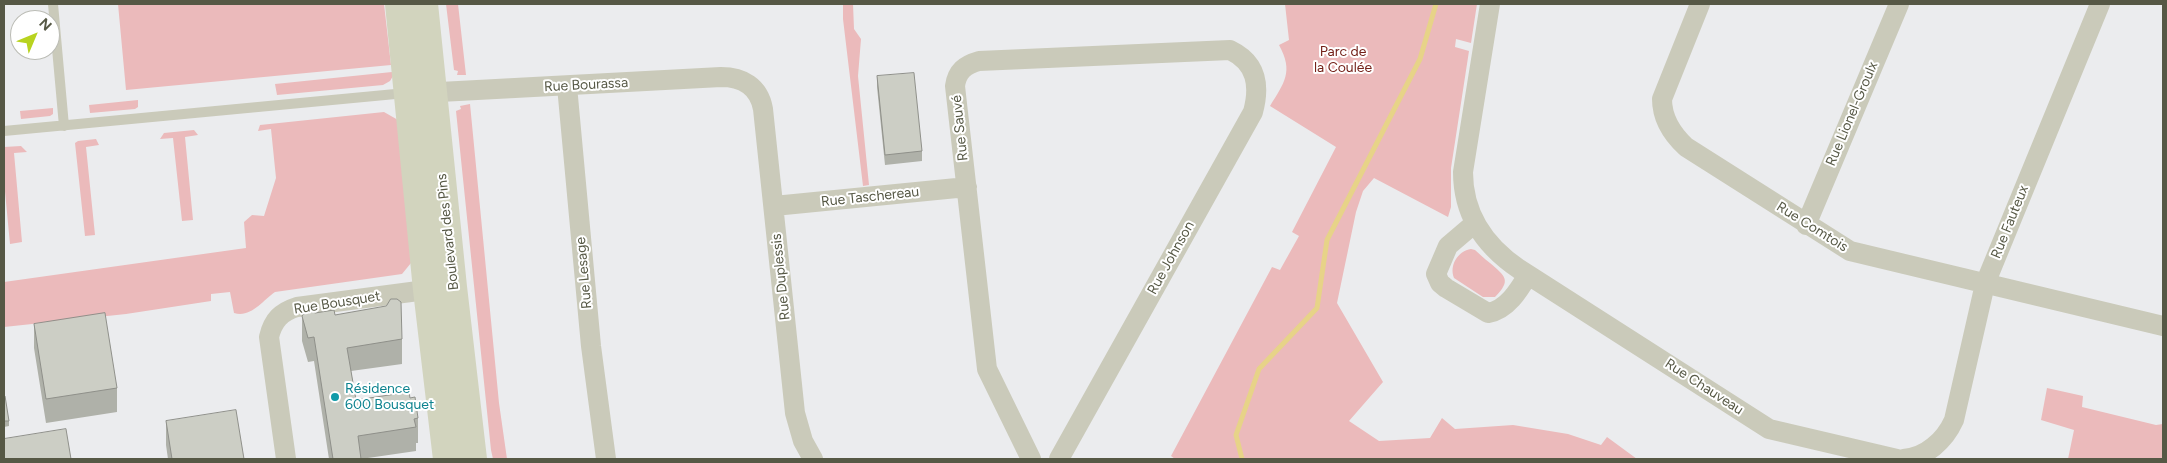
<!DOCTYPE html>
<meta charset="utf-8">
<style>
body{margin:0}
#map{position:relative;width:2167px;height:463px;overflow:hidden;background:#ebecee;font-family:Figtree,sans-serif}
canvas{display:block}
.frame{position:absolute;inset:0;border:5px solid #565845;pointer-events:none}
.north{position:absolute;left:10px;top:10px;width:50px;height:50px;box-sizing:border-box;background:#fff;border:1px solid #bbbcb5;border-radius:50%;rotate:45deg;font-size:14px;font-weight:700;line-height:20px;text-align:center;color:#565845}
.north::after{content:'';display:block;margin:auto;width:18px;height:22px;background:#b8d320;clip-path:polygon(50% 0,100% 100%,50% 72%,0 100%)}
</style>
<div id="map">
<canvas width="2167" height="463"></canvas>
<div class="frame"></div>
<div class="north">N</div>
</div>
<script>
const ctx = document.querySelector('canvas').getContext('2d');
ctx.lineJoin = 'round';
function paint(path, color) {
  ctx.fillStyle = color;
  ctx.fill(path, 'evenodd');
}
function stroke(path, color, width, dash) {
  ctx.strokeStyle = color;
  ctx.lineWidth = width;
  ctx.lineCap = dash ? 'butt' : 'round';
  ctx.setLineDash(dash || []);
  ctx.stroke(path);
}
function write(font, color, halo, rows, align = 'center') {
  ctx.font = font + ' Figtree,sans-serif';
  ctx.lineWidth = 4;
  ctx.setLineDash([]);
  ctx.textBaseline = 'middle';
  ctx.strokeStyle = halo;
  ctx.fillStyle = color;
  for (const [text, x, y, turn = 0] of rows) {
    ctx.save();
    ctx.translate(x, y);
    ctx.rotate((+turn || 0) * Math.PI / 180);
    ctx.textAlign = isNaN(turn) ? turn : align;
    if (halo) ctx.strokeText(text, 0, 0);
    ctx.fillText(text, 0, 0);
    ctx.restore();
  }
}
paint(new Path2D(`
 M118,4H384L391,65L126,90Z
 M446,4H458L466,75H457L458,71L454,70Z
 M843,4H853L854,29L861,39L858,76L869,185L863,186L843,19Z
 M1285,4H1477L1471,43L1456,39L1455,47L1469,51L1451,168V207L1448,217L1374,178L1363,191L1356,212L1337,303L1383,382L1349,421L1379,441L1430,438L1442,418L1455,429L1513,425L1568,434L1601,445L1607,437L1637,459H1175L1171,456L1272,267L1280,270L1299,236L1292,232L1336,147L1270,106C1284,83 1294,72 1279,45L1289,40Z
 M392,72L393,76L390,81L383,85L277,95L275,84Z
 M138,100V107L135,109L90,113L89,105Z
 M470,104L499,403L507,459H493L491,450L456,111L461,109L460,106Z
 M53,108V114L50,116L21,119L20,111Z
 M384,112L398,120L411,263L402,274L275,292C262,301 251,318 234,313L230,292L211,294V301L126,314L4,327V282L246,248L244,222L252,215L264,216L276,178L271,129L258,131L260,125Z
 M194,130L198,135L185,137L193,220L182,221L173,138L160,139L164,133Z
 M96,139L99,145L86,147L95,235L85,236L75,143L78,141Z
 M21,146L27,152L14,153L22,242L10,244L4,181V147Z
 M1471,249L1475,250C1480,254 1484,259 1490,263C1505,276 1512,280 1495,297H1483L1454,278C1449,265 1458,251 1471,249Z
 M2047,388L2083,396L2082,407L2156,425L2163,424V459H2068L2074,430L2041,420Z`), '#ebbabb');
stroke(new Path2D(`
 M1242,459L1236,435L1259,369L1317,308L1327,240L1420,59L1436,4`), '#e7d388', 5);
stroke(new Path2D(`
 M53,4L64,126
 M4,131L406,93`), '#cacaba', 10);
stroke(new Path2D(`
 M1490,4L1463,172C1463,214 1485,246 1519,269L1769,429L1897,459
 M1700,4L1662,99C1662,118 1672,134 1686,147L1850,251L2163,326
 M567,86L591,346L606,459
 M421,93L721,77C742,77 759,86 763,109L795,413L803,441L813,459
 M774,206L967,187
 M1475,223L1448,246L1436,274L1440,283L1446,288L1488,313C1507,310 1519,290 1528,275
 M1806,225L1899,4
 M286,459L269,337C273,320 281,312 297,307L441,288
 M1031,459L987,369L955,86C957,71 965,65 979,61L1230,50C1257,63 1260,86 1253,112L1059,459
 M1903,459C1926,458 1945,440 1954,420L1985,284L2100,4`), '#cacaba', 20);
stroke(new Path2D(`
 M399,4L427,290L447,459
 M424,4L453,287L473,459`), '#d2d4be', 28);
paint(new Path2D(`
 M877,76L922,151V161L885,165L877,87Z
 M315,313L335,315L402,339V364L351,371L356,400L410,398L418,418V443H416V451L361,459H329L314,361L308,362L302,341V316Z
 M34,324L117,388V412L46,423L34,348Z
 M4,396L9,421V426L4,427Z
 M166,421L244,459H168L166,445Z`), '#afb1a9');
const building = new Path2D(`
 M914,73L922,151L885,155L877,76Z
 M391,299H397L401,302L402,339L347,348L356,400L409,392L410,398L415,397L418,418L414,419L416,427L358,436L361,459H333L314,337L308,338L302,316L305,312L311,310L315,313L334,310L335,315L386,306Z
 M105,313L117,388L46,399L34,324Z
 M4,396H5L9,421H4Z
 M236,410L244,459H172L166,421Z
 M66,429L71,459H4V439Z`);
paint(building, '#cccec5');
stroke(building, '#8f908a', 1);
for (const [x, y, r, color] of [
 [335,397,5,"#0f9aa8"]
]) {
  const dot = new Path2D();
  dot.arc(x, y, r, 0, 2 * Math.PI);
  ctx.fillStyle = color;
  ctx.fill(dot);
  stroke(dot, '#fff', 2);
}
write('14px', '#74221a', '#fff', [
 ["Parc de",1343,52],
 ["la Coulée",1343,68]
]);
write('14px', '#565845', '#fff', [
 ["Rue Bourassa",586,85,-3],
 ["Rue Lionel-Groulx",1852,114,-67],
 ["Rue Sauvé",960,128,-96],
 ["Rue Taschereau",870,197,-6],
 ["Rue Fauteux",2010,222,-68],
 ["Rue Comtois",1812,227,32],
 ["Boulevard des Pins",448,232,-96],
 ["Rue Johnson",1171,258,-61],
 ["Rue Lesage",584,273,-95],
 ["Rue Duplessis",781,277,-96],
 ["Rue Bousquet",337,303,-9],
 ["Rue Chauveau",1704,387,33]
]);
write('14px', '#0d838f', '#fff', [
 ["Résidence",345,389],
 ["600 Bousquet",345,405]
], 'left');
</script>
